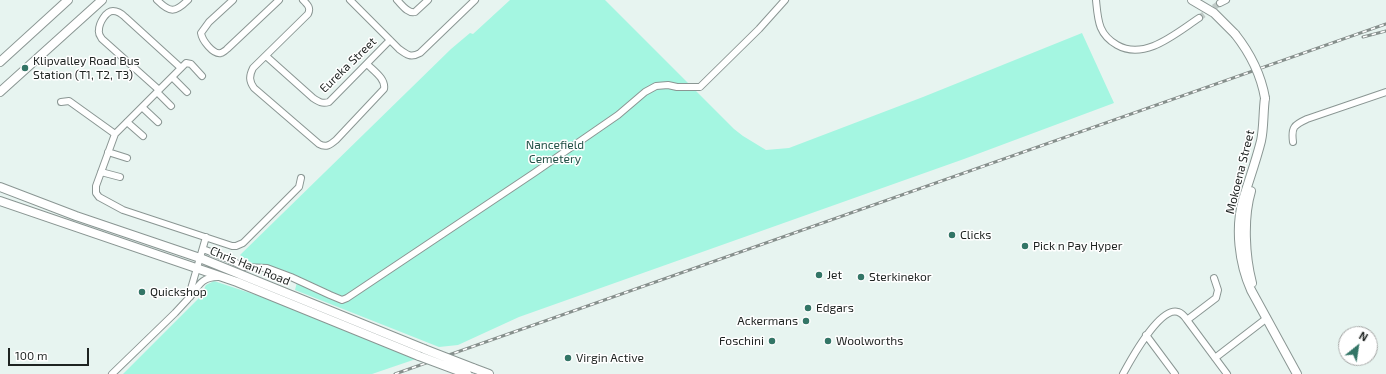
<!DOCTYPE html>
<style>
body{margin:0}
#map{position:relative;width:1386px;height:374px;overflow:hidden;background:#e7f4f0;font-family:"Exo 2",sans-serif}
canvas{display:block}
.north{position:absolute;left:1338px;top:326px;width:40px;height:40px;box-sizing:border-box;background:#fff;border:1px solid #a5a7a6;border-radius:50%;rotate:30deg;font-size:11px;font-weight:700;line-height:16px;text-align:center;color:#1e2321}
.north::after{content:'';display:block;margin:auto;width:14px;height:18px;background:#337566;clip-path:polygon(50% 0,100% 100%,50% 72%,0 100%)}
.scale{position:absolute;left:8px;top:348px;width:81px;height:18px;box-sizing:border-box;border:2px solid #1e2321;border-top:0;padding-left:5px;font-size:12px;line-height:14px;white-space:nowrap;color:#1e2321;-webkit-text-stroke:3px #fff;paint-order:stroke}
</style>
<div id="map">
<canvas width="1386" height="374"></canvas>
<div class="north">N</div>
<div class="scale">100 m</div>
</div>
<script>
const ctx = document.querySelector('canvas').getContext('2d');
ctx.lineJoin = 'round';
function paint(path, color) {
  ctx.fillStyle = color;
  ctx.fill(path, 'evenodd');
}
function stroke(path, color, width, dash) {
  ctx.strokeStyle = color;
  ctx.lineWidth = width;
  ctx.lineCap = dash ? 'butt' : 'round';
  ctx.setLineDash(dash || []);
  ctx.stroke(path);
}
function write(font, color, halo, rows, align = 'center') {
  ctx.font = font + ' "Exo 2",sans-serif';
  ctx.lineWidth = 3;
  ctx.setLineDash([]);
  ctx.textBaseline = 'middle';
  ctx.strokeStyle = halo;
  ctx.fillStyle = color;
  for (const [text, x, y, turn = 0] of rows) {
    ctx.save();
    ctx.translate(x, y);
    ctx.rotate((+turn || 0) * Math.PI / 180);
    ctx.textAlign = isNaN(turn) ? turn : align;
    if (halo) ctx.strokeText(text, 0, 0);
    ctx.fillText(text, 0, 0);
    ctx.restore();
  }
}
paint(new Path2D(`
 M510,0H605L734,129L743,136L766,150L789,148L923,97L1082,33L1114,103L964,159L519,317L458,345L439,347L295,290L297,282C277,274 256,268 240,255L451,49L470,33L473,34Z
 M214,281L262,297L416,359L372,374H123L200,297L206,285Z`), '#a4f6e1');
stroke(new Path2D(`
 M1199,18L1220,3`), '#bfcac7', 6, [6, 3]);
const minor = new Path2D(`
 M157,0C170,13 175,13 188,0
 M233,0L209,22L201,33C202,40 213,55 221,53C222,53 226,50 227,49L279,0
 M303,0C308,5 311,8 308,14L253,68C249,76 249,81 254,88L319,144C326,148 330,145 336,140L384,89C386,79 374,71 367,64
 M350,0L399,49C407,55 411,58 420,53L475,0
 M397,0C402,5 408,14 415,12L428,0
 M1096,0C1098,20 1098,34 1117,45C1145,61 1176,33 1199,18
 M1220,3L1226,0
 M266,56L313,98C319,102 322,104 329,102L390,40
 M202,76L191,64L186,63L115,134L96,186V193L99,197L123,210L232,246H236L243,243L299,187L301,178
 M172,77L187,92
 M159,90L102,39C100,36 98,34 99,30C99,23 106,11 113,11C118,11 122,14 125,17L181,68
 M157,92L171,106
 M61,102L69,101L115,134
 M142,107L158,122
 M127,122L143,136
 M1293,142C1291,127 1294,125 1307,119L1386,92
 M108,152L127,158
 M101,172L120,177
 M203,249L226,258L244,267L267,268L291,277L330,295L342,300L347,298L534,173L618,115L645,92L656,86L668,85L677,87H700L759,29L785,0
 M190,297C199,285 202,277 218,277
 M1187,320L1216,298L1218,290L1214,278
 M1146,335L1175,374
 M1215,358L1267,318
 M112,374L175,313L188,299L206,237
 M1123,374C1130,361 1160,306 1178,312C1182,313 1185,317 1187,320L1227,374`);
const secondary = new Path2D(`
 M1192,0L1214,13L1235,34
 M0,62L68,0
 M0,92L102,0
 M1265,98C1263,112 1264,127 1261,141C1256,161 1249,180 1243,200C1235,228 1239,263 1251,290L1297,374
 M0,187L76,216L200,258L424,349
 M1251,191C1243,218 1245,256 1252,283
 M0,201L237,282L419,356
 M473,368L489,374`);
stroke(minor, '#8a9693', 8);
stroke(secondary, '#8a9693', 10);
stroke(minor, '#fff', 6);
stroke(secondary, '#fff', 8);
const rail = new Path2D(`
 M1363,37L1386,31
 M395,374L1386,24`);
stroke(rail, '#868f8c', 3);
stroke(rail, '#fff', 1.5, [4.5]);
const secondaryBridge = new Path2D(`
 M1235,34C1250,53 1261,75 1265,98
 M424,349L473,368
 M419,356L467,374`);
stroke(secondaryBridge, '#8a9693', 10, []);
stroke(secondaryBridge, '#fff', 8);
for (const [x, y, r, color] of [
 [25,68,4,"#337566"],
 [952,235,4,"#337566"],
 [1025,246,4,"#337566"],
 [819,275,4,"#337566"],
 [861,277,4,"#337566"],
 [142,292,4,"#337566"],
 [808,308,4,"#337566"],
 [806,321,4,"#337566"],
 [772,341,4,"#337566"],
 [828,341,4,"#337566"],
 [568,358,4,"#337566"]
]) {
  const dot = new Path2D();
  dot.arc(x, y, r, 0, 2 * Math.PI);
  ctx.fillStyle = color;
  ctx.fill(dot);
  stroke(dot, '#fff', 1.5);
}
write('12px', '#1e2321', '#fff', [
 ["Klipvalley Road Bus",33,61],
 ["Station (T1, T2, T3)",33,75],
 ["Clicks",960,235],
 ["Pick n Pay Hyper",1033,246],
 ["Jet",827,275],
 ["Sterkinekor",869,277],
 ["Quickshop",150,292],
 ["Edgars",816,308],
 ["Ackermans",798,321,"right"],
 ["Foschini",764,341,"right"],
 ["Woolworths",836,341],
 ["Virgin Active",576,358]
], 'left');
write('12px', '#1e2321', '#fff', [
 ["Eureka Street",348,65,-44],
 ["Mokoena Street",1240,172,-76],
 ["Chris Hani Road",250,266,22]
]);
write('12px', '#245348', '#fff', [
 ["Nancefield",555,145],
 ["Cemetery",555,159]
]);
</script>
